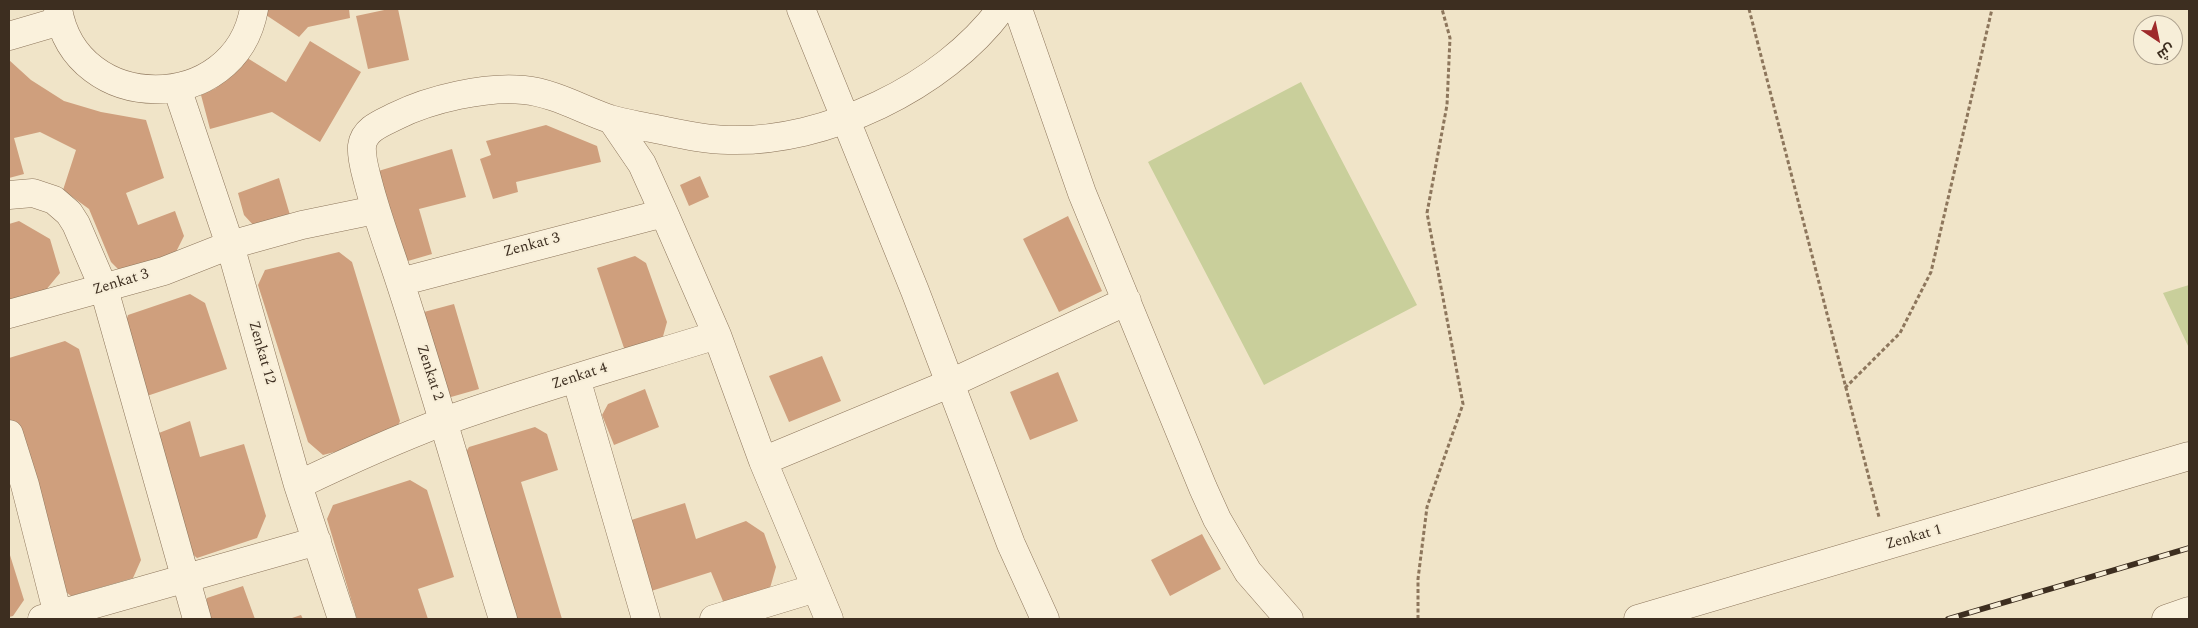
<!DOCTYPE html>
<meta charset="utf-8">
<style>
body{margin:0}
#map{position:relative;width:2198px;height:628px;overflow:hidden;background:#f0e4c8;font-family:Spectral,Cairo,serif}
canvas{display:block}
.frame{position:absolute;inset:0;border:10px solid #3d2e20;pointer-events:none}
.north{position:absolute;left:2133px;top:15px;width:50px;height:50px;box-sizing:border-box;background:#f7eed8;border:1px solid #ada18e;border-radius:50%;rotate:146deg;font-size:14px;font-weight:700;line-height:20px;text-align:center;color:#3d2e20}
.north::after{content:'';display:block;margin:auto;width:18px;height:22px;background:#9e2a2b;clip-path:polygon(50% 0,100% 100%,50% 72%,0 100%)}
</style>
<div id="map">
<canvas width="2198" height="628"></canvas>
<div class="frame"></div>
<div class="north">ش</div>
</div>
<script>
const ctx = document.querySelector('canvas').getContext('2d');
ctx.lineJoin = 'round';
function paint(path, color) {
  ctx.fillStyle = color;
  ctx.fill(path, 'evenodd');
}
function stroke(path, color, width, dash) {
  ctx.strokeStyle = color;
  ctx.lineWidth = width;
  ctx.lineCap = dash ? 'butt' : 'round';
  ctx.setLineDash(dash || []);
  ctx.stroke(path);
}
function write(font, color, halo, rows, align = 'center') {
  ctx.font = font + ' Spectral,serif';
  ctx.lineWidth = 4;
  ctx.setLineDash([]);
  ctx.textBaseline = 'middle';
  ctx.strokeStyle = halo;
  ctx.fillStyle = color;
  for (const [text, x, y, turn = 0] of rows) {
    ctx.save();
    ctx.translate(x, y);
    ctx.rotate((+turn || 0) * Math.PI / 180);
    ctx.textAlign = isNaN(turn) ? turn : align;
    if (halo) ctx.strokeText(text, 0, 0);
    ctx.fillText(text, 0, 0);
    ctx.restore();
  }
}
paint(new Path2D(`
 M1301,82L1417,305L1264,385L1148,162Z
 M2189,285V348L2163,293Z`), '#c9cf9b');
paint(new Path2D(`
 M257,9H349L350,18L308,27L299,37Z
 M389,9H398L409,60L368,69L356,16Z
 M310,41L361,72L320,142L272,112L210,129L201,95L216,88L236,51L286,82Z
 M9,60L31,80L64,101L101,112L146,120L164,178L126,193L138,225L175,211L184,236L174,256L122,273L111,262L89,209L63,190L76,150L40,132L14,138L24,174L9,178Z
 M546,125L597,146L601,162L516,182L518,192L493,199L480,159L491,155L486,141Z
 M452,149L466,197L419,209L432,254L401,263L375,172Z
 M700,176L709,197L689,206L680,185Z
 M279,178L290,215L255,227L244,215L238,193Z
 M1068,216L1102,291L1059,312L1023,239Z
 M19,221L50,239L60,273L40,297L9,306V224Z
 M339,252L352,262L400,421L393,437L323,455L308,442L258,285L265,270Z
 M635,256L646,263L667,322L662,340L625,351L597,268Z
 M190,294L205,303L227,369L141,398L123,330L128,315Z
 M454,304L479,389L451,397L440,391L424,312Z
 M65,341L79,349L141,560L133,578L71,596L55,583L9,419V358Z
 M822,356L841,401L789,422L769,376Z
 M1058,372L1078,421L1030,440L1010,392Z
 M645,389L659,427L614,445L602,415L608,404Z
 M190,421L200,457L244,444L266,516L257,538L197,558L180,543L151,436Z
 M535,427L547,434L558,470L521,482L562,619H507L461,460L469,447Z
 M410,480L427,490L454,577L418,589L428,619H357L327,519L333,505Z
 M685,503L696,539L746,521L764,533L776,567L770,588L725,606L711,572L648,592L625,522Z
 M1202,534L1221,569L1170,596L1151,560Z
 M9,552L24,600L13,616L9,617Z
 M243,586L255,619H204L203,615L207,598Z
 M301,615L303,619H289Z`), '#cf9f7d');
const minor = new Path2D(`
 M58,9C76,116 235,116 254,9
 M801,9L915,291L1011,544L1045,619
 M1018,9L1082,193L1203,488L1217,519L1248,572L1289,619
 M9,36L60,21
 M177,88L230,245L298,485L342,619
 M612,120L642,164L664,213L717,335L763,461L829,619
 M9,195L33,193L54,200L69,213L76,224L104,289L197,619
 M400,282L664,213
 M9,314L164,271L230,245L302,225L375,210
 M576,378L646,619
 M9,434L25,485L59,619
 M763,461L951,383L1127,301
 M298,485C346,462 395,440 445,421C534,389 626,363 717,335
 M42,619L317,541
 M503,619C468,508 437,396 401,285C390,251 377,217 368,182C365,170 361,158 362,146C364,129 382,123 396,116C430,99 486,86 524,90C554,93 581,109 610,119C623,123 637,125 651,128C676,133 703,140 728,140C826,143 943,87 1001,9
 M714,619L816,588
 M1638,619L2189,456
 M2166,619L2189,611`);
stroke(minor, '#8d765c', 29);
stroke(new Path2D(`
 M1749,9L1879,517
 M1845,388L1900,333L1931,272L1992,9
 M1418,619V579L1427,507L1463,404L1427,213L1447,105L1450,38L1442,9`), '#8d765c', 3, [4, 2.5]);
stroke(minor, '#faf1dc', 28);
const rail = new Path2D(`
 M1948,619L2189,548`);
stroke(rail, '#3d2e20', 5.5);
stroke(rail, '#f7eed8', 4, [11]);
write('15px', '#3d2e20', '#f7eed8', [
 ["Zenkat 3",532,246,-15],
 ["Zenkat 3",121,283,-17],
 ["Zenkat 12",261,353,74],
 ["Zenkat 2",429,373,72],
 ["Zenkat 4",580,377,-18],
 ["Zenkat 1",1914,538,-16]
]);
</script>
